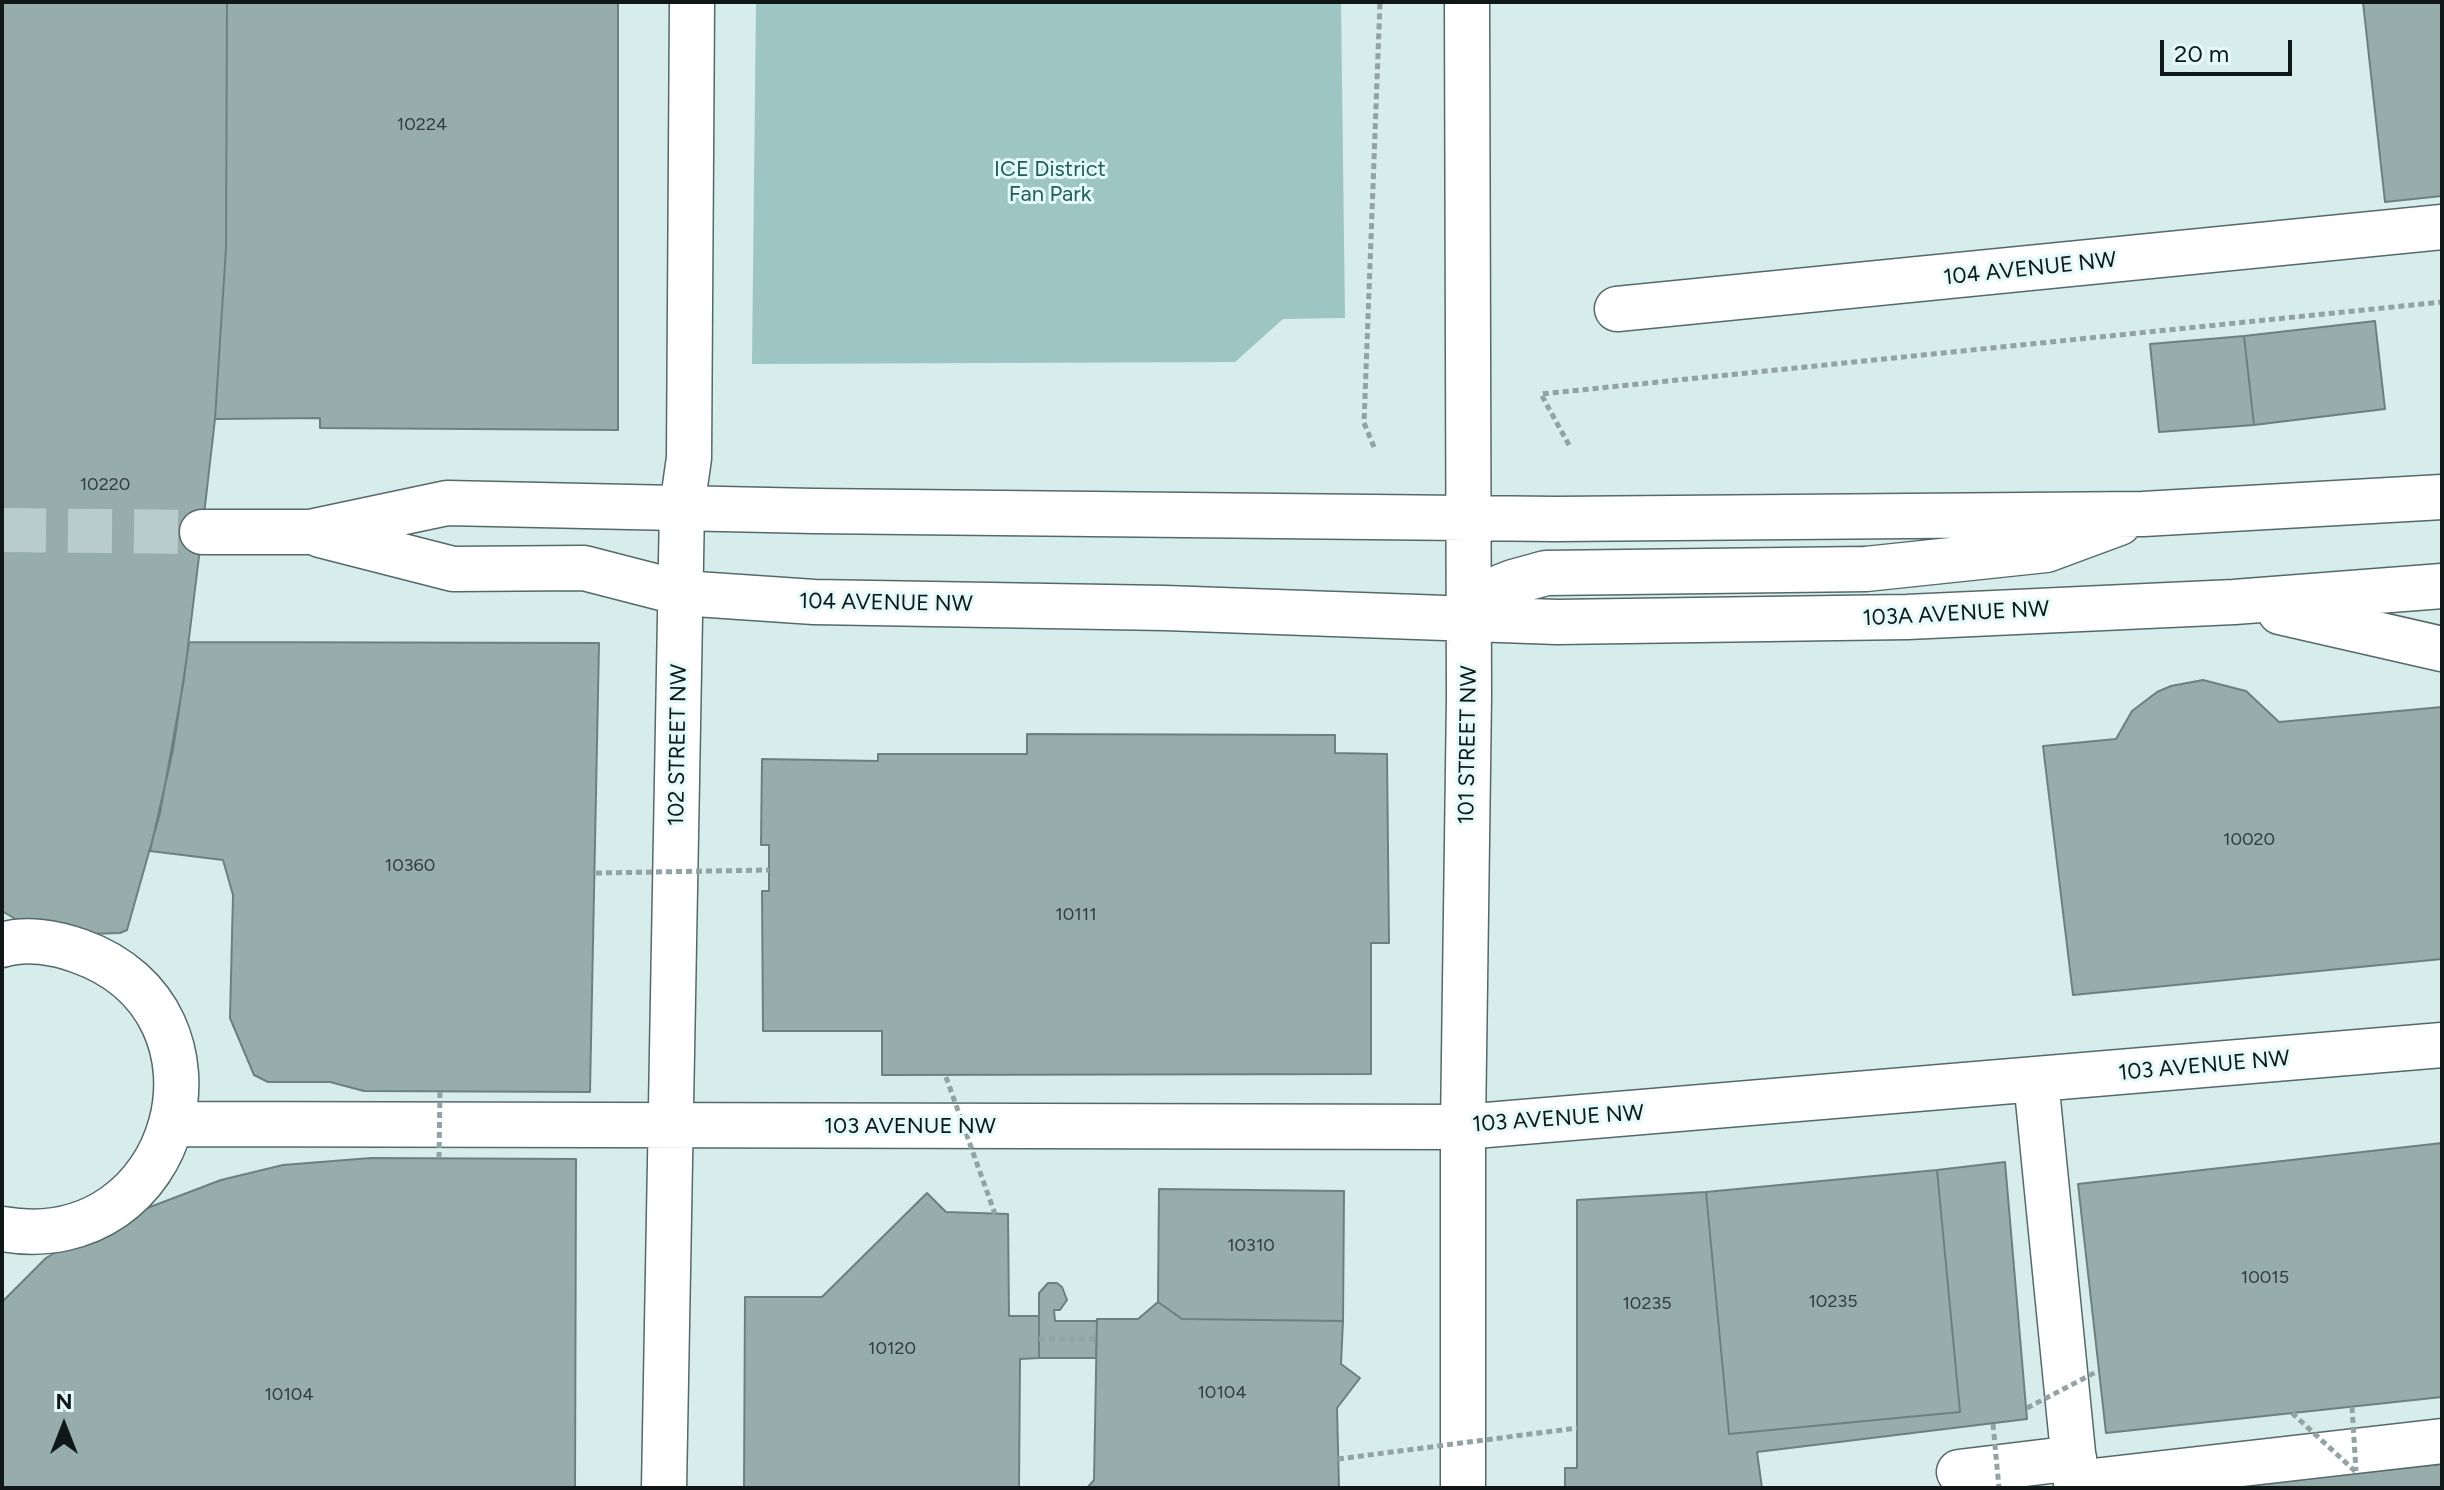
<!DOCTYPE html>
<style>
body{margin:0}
#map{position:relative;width:2444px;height:1490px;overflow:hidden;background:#d6edeb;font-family:Figtree,sans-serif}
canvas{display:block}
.frame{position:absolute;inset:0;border:4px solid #0f1717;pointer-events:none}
.north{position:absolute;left:24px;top:1386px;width:80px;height:80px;-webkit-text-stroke:6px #e3faf9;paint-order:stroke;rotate:0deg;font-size:22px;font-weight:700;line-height:32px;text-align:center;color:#0f1717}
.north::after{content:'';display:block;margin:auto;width:28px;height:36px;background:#0f1717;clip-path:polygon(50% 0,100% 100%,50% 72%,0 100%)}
.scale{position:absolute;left:2160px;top:40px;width:132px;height:36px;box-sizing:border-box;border:4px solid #0f1717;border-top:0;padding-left:10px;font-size:24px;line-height:28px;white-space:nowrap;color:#0f1717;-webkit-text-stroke:6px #e3faf9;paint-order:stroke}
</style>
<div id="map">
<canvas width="2444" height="1490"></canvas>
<div class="frame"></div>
<div class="north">N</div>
<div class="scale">20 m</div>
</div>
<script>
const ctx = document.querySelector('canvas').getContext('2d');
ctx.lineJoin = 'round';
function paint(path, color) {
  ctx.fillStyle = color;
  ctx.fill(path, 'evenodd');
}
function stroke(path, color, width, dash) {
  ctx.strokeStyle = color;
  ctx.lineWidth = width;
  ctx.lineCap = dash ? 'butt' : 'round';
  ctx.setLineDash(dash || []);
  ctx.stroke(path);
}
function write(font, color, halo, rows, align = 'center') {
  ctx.font = font + ' Figtree,sans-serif';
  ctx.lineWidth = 6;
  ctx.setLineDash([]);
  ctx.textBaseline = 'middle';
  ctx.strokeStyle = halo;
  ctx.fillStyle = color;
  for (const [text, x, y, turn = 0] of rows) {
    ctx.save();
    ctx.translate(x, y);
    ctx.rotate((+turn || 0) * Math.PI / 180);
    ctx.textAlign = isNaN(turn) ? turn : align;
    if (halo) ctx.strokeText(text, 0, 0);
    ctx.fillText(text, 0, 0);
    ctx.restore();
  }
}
paint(new Path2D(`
 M756,2H1341L1345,318L1283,319L1235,362L752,364Z`), '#9dc5c3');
const building = new Path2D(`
 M2,2H227L226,248L215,419L202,532L184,679L160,813L127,930L120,933L87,934L24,924L2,911Z
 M227,2H618V430L320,428V418L215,419L226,248Z
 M2363,2H2442V196L2385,202Z
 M2375,321L2385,409L2254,425L2244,336Z
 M2244,336L2254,425L2159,432L2150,344Z
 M189,642L599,643L590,1092L364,1091L330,1082H268L254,1075L230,1018L233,895L223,860L150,851L173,750Z
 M2203,680L2246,691L2279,722L2442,707V959L2073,995L2043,746L2116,739L2132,711L2157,692L2171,686Z
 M1027,734L1335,735V753L1387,754L1389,943H1371V1074L882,1075V1031H763L762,891H769V845H761L762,759L878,761V754H1027Z
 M2442,1143V1397L2106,1433L2078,1184Z
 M371,1158L576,1159L575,1488H2V1302L46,1258L100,1226L221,1180L283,1165Z
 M2005,1162L2027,1419L1757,1452L1762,1488H1565V1468H1577V1200L1706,1192L1729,1434L1960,1412L1937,1170Z
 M1937,1170L1960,1412L1729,1434L1706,1192Z
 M1159,1189L1344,1191L1343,1321L1182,1319L1158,1302Z
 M927,1193L946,1212L1008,1214L1009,1316H1039V1358L1020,1359L1019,1488H744L745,1297H822Z
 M1048,1283H1057L1062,1287L1067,1300L1060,1310H1054L1055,1321H1097L1096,1358H1039V1293Z
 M1158,1302L1182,1319L1343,1321L1341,1364L1360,1378L1337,1408L1339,1488H1087L1094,1480L1097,1319H1138Z
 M2442,1464V1488H2208L2367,1472Z`);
paint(building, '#97adab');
stroke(building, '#6c807f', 2);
stroke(new Path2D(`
 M2,530L202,532`), '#b8cdcb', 44, [44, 22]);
const minor = new Path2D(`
 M1617,309L2442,227
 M2,945C26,937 57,943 79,951C247,1010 182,1260 2,1229
 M2036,1080L2076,1483L2442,1441
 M173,1124L1463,1127L2442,1045
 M1959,1472L2074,1458
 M664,1488L682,507L689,458L692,2`);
const major = new Path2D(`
 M202,532H310L447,503L814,511L1556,519L2143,514L2442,497
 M320,535L453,569L584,568L681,593L814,602L1165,608L1557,622L1907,617L2234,602L2442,586
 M2280,612L2442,649
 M1469,620C1490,583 1508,584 1546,573L1866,569L2046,550L2119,523
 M1463,1488V1127L1469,697L1467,2`);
stroke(minor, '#556968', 47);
stroke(major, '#556968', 47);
stroke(new Path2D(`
 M1569,445L1541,394L2442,302
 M1374,447L1364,423L1380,2
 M1039,1339H1097`), '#91a3a2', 5, [6, 4]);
stroke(minor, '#fff', 44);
stroke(major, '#fff', 44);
stroke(new Path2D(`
 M596,873L769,870
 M946,1077L995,1214
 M439,1158L440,1091
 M2352,1407L2356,1471
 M2027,1408L2098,1371
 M2292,1413L2356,1472
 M1993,1424L1999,1488
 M1338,1459L1577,1428`), '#91a3a2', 5, [6, 4]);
write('18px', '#313c3c', null, [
 ["10224",422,125],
 ["10220",105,485],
 ["10020",2249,840],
 ["10360",410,866],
 ["10111",1076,915],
 ["10310",1251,1246],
 ["10015",2265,1278],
 ["10235",1833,1302],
 ["10235",1647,1304],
 ["10120",892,1349],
 ["10104",1222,1393],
 ["10104",289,1395]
]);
write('22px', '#215d5b', '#e3faf9', [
 ["ICE District",1050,170],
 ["Fan Park",1050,195]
]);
write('22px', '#0f1717', '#e3faf9', [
 ["104 AVENUE NW",2030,269,-6],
 ["104 AVENUE NW",886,603,1],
 ["103A AVENUE NW",1956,614,-3],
 ["102 STREET NW",678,745,-89],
 ["101 STREET NW",1468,745,-89],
 ["103 AVENUE NW",2204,1066,-5],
 ["103 AVENUE NW",1558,1119,-4],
 ["103 AVENUE NW",910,1127]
]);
</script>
